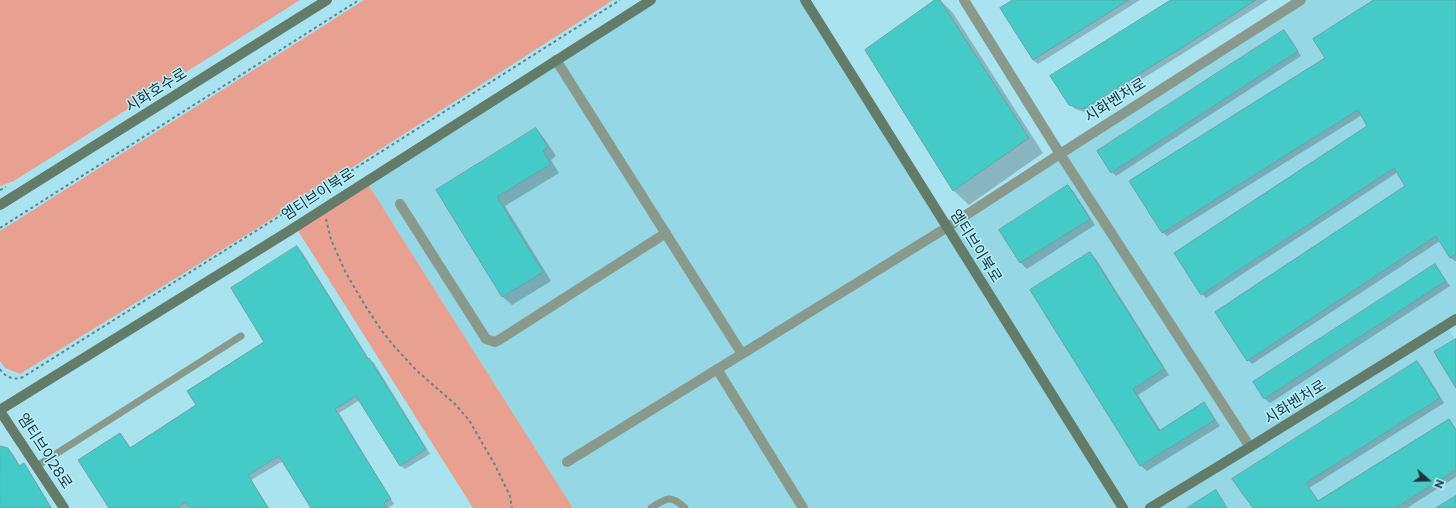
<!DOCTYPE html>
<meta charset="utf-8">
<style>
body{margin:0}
#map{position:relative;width:1456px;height:508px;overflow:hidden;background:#aae3f0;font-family:Commissioner,sans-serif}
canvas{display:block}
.north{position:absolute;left:1408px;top:460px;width:40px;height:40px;-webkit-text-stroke:3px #b7f0fd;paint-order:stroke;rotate:110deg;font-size:11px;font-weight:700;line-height:16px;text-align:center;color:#1d3439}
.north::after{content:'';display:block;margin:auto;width:14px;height:18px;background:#1d3439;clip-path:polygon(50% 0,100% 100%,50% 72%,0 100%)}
</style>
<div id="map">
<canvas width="1456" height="508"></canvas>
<div class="north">N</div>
</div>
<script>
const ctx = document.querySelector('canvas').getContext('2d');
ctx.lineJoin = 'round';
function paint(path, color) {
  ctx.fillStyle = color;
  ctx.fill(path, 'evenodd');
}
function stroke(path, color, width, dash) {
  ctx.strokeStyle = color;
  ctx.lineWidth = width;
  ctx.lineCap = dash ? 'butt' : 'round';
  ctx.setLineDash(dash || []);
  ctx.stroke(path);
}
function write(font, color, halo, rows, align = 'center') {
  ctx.font = font + ' Commissioner,"Noto Sans KR",sans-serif';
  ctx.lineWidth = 3;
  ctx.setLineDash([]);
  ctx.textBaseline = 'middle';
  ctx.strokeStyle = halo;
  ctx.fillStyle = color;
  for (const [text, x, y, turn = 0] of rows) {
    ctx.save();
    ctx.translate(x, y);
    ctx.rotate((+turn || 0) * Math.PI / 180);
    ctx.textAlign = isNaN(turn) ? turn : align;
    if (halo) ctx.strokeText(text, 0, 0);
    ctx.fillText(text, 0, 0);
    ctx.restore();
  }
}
paint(new Path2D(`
 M651,0H805L947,227L1304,0H1456V318L1446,325L1456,341V508H573L366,181Z`), '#95d7e5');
paint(new Path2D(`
 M0,0H300L14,181L0,186Z
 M364,0H613L259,227L20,374L5,368L0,361V231Z
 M366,181L573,508H473L295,226Z`), '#e8a191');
paint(new Path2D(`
 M937,0H940L953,13L1043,153L969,205L954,191L866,50Z
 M1015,0H1140L1038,64L1033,60L1002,9Z
 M1172,0H1268L1088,113L1075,109L1070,104Z
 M1374,0H1456V261H1455L1450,257L1440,241L1252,364L1248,360L1406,187L1398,172L1206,298L1202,294L1369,126L1362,115L1167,236L1162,232L1327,59L1314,39Z
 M1283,31L1288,35L1301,56L1116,176L1112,172Z
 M536,129L544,138L556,156L551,160L559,173L505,206L551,281L512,305L503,297L438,190Z
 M1068,186L1074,192L1095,225L1027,269L1021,263L1000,230Z
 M297,247L302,252L369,359L374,363L430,454L405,469L400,465L360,400L339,413L394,504L388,508H312L283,461L251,480L269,508H191L190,506L188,508H110L120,434L131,448L197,405L265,342Z
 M1090,253L1096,259L1169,375L1138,395L1161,431L1203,404L1209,410L1220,426L1147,471L1141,466L1031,290Z
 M1435,265L1450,286L1270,403L1265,399L1255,383Z
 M1417,363L1422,367L1444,403L1309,488L1319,502L1449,420L1456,429V477L1407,508H1253Z
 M0,447L8,449L13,454L20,466L24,464L28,469L52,508H0Z`), '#0003');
const building = new Path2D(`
 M935,0H940L1029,138L953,191L865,50Z
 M1013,0H1129L1033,60L1000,8Z
 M1171,0H1256L1186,45L1083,109L1069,105L1050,76Z
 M1374,0H1456V254L1450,258L1436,236L1247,361L1215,312L1405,186L1394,168L1201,295L1174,253L1367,126L1358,110L1162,233L1129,181L1325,58L1313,39Z
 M1284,30L1298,51L1111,173L1097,151Z
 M536,128L548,147L543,151L551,164L497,197L543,272L502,297L436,190Z
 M1068,185L1090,219L1020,263L999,230Z
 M297,246L368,359L369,358L426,449L400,466L356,396L335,409L391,499L384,503L387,508H311L279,456L248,475L268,508H190L186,502L177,508H109L78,460L120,433L130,448L196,405L187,391L264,342L231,288Z
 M1090,252L1164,369L1133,389L1159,431L1204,402L1215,420L1140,466L1030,290Z
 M1435,264L1446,281L1264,399L1253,382Z
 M1456,339V388L1434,352Z
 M1417,361L1440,398L1306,483L1318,501L1449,419L1456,430V470L1395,508H1253L1232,479Z
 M0,446L8,448L19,466L24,463L51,508H0Z
 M1216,490L1227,508H1187Z
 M1456,496V508H1436Z`);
paint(building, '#44cac7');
stroke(building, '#6aa3a2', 1);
stroke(new Path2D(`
 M0,190L6,187
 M326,219L331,240L345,271L364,304L382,331L394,346L416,370L455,404L469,420L495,465L510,496L512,508
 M0,228L359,0
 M0,369C5,377 14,381 23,377L310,197L620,0`), '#5f868f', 2, [3, 3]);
stroke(new Path2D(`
 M37,466L241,336
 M651,508C666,498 671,494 685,508`), '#899a8d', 7);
stroke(new Path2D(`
 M964,0L1060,154L1250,447
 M556,60L742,354
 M400,204L486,339L495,342L499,340L666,233
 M717,369L803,508
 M567,462L946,228L1060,154L1301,0`), '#899a8d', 10);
stroke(new Path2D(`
 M805,0L1123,508
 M0,205L327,0
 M0,410L289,231L651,0
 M0,411L64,508
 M1150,508L1250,447L1456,319`), '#627c69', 10);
write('15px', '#1d3439', '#b7f0fd', [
 ["시화호수로",156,90,-32],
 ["시화벤처로",1115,100,-32],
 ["엠티브이북로",318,194,-33],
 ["엠티브이북로",976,246,58],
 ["시화벤처로",1295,402,-32],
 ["엠티브이28로",45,451,57]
]);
</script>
